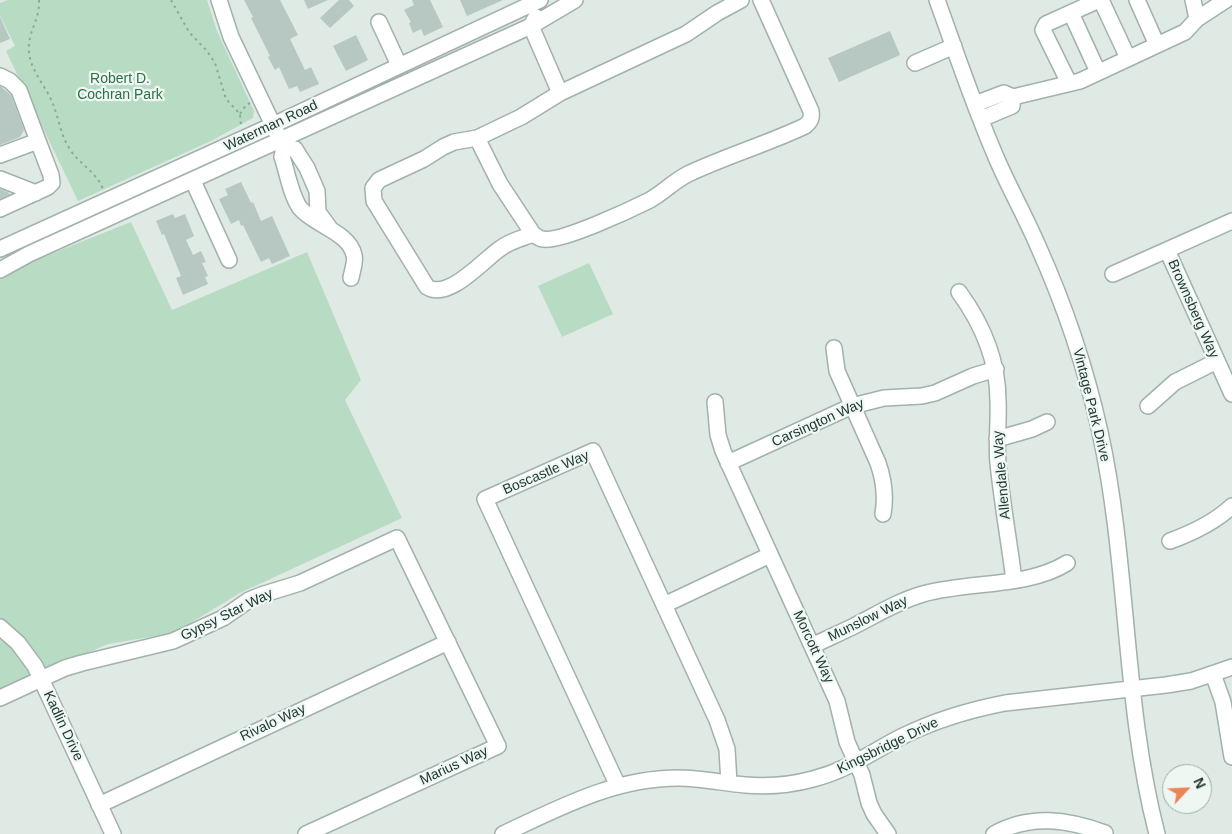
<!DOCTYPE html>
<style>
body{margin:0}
#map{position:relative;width:1232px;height:834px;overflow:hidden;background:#dfeae5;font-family:Arial,sans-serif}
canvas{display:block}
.north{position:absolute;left:1162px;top:764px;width:50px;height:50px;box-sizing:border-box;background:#eff7f3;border:1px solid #9caba6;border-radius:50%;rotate:65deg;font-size:14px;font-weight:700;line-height:20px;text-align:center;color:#203933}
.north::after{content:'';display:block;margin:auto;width:18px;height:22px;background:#ee8358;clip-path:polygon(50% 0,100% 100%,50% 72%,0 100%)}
</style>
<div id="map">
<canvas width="1232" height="834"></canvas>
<div class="north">N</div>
</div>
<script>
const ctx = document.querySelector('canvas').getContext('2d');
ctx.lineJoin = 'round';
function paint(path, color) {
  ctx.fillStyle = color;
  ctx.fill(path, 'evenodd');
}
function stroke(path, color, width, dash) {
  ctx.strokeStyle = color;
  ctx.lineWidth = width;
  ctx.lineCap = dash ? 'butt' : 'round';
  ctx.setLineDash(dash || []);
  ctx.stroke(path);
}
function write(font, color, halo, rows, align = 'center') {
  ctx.font = font + ' Arial,sans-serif';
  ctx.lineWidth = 4.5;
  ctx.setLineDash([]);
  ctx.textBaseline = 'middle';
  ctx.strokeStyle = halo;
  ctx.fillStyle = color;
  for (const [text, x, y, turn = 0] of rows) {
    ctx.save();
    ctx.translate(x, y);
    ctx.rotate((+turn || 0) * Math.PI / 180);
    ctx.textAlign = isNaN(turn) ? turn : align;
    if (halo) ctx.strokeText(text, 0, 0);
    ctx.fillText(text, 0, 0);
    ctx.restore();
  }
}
paint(new Path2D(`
 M8,0H207L217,31L254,111L253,118L211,141L78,201L6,51L15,46L0,16V3Z
 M131,222L172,310L307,252L361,380L345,400L402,518L240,593L174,633L108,644L0,691V276L8,271Z
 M589,263L613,314L562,337L538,286Z`), '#b8dbc3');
paint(new Path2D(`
 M244,0H280L298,35L290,39L305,70L311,67L319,84L300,92L297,86L289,89L279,67L275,70L268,57L270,56L251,18L253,17Z
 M304,0H328L308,9Z
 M339,0H349L354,6L330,28L320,18Z
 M412,0H430L443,27L424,36L421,29L413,33L409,23L411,22L404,10L414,5Z
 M460,0H503L467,16Z
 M0,17L10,39L0,43Z
 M890,31L900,55L839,82L828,58Z
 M356,35L368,60L346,71L333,46Z
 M0,86L11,95L24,130L20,137L0,145Z
 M241,182L251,203L253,202L261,221L272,216L290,256L272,264L269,258L261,262L243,225L241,226L239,220L231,224L219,199L228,195L225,189Z
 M0,189L9,193V195L0,199Z
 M173,214L175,218L185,214L194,236L186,240L193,255L201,251L206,262L202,263L208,276L205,277L208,284L183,295L176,278L181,276L164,234L162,235L156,221Z`), '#b7c7c1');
const minor = new Path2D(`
 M219,0L231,37L284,148L282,157C287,171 291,196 300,208C314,225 349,232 354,255C356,261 352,271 351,278
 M741,0L717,13L686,34L560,93L521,117L477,138L454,142L443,147L424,159L379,180L373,188L374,201L427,287C449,301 484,259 501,248C510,241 523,238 533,234C536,236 540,239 543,239C560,243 632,209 650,200C664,192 674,181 688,174C726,156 767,144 805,126C811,121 812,118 811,111L761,0
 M937,0C957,55 975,110 999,164C1011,191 1026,218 1038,246C1065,306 1086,369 1100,432C1129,564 1123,703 1157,834
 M1101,0L1128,58
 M1137,0L1157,45
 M1071,13L1098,72
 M536,17L531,26L560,93
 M1197,19L1226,0
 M379,22L399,65
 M915,63L954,46
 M0,76L10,81L19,90L38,141L0,155
 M1069,83L1043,30L1046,24L1099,0
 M975,104L1004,93L1013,97L1080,81L1185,32L1197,19L1193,0
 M981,119L1012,106L1013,97
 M477,138L500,184L533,234
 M284,148L295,149L307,168L317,191L318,212L329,227
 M0,179L36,193
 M193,181L229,260
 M0,209L48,187L52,183L51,175L38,141
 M0,249L273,125L540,0
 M1167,250L1232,394
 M0,270L29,254L531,26L575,0
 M1113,274L1232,221
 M959,292C983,325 998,360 998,401C999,422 996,442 998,463C1002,502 1009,541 1014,580
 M834,348L837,371L878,463C884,480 886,496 883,514
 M715,402L718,435L723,451L837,701L847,742L862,775L869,803L874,814L888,834
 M1148,406L1175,382L1217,361
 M997,439L1032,429L1047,422
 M728,463L852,406L884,398L922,396L935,393L973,376L996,369
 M1170,541C1192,533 1214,523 1232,506
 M664,605L770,555
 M0,627L18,643L35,666L113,834
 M812,646C826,639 840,633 854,626C876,615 898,601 923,594C969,581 1027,588 1067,563
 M1213,674L1223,702L1232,757
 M0,698L65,668L82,663L173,641L223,618L249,600L261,595L300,583L397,538L498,746L306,834
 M618,786L485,499L593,451L717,720L727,749L729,783
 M99,805L448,642
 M503,834C559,808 614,778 678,778C700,778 723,783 745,785C768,787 791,785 813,779C848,770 870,753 901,737C935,720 969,710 1005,703L1166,685L1191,681L1232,667
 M994,834C1030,814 1067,819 1105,833`);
stroke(minor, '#a2b1ac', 18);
stroke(new Path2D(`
 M39,0C40,21 27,32 29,52C31,72 46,86 53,104C59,119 61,137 71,151C81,165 96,172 103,189
 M171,0L189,32L207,51L215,63L226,99L240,114L241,126
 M240,114L246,105L250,103`), '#80ada0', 2, [2.5, 4]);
stroke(minor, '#fff', 15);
write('14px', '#2c6f48', '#eff7f3', [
 ["Robert D.",120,79],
 ["Cochran Park",120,95]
]);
write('14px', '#203933', '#eff7f3', [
 ["Waterman Road",271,126,-25],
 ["Brownsberg Way",1193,309,66],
 ["Vintage Park Drive",1091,405,76],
 ["Carsington Way",818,423,-24],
 ["Boscastle Way",546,473,-23],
 ["Allendale Way",1002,475,-95],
 ["Gypsy Star Way",227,615,-26],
 ["Munslow Way",868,619,-26],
 ["Morcott Way",813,647,65],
 ["Rivalo Way",273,723,-25],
 ["Kadlin Drive",63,726,65],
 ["Kingsbridge Drive",888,746,-26],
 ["Marius Way",454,766,-25]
]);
</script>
